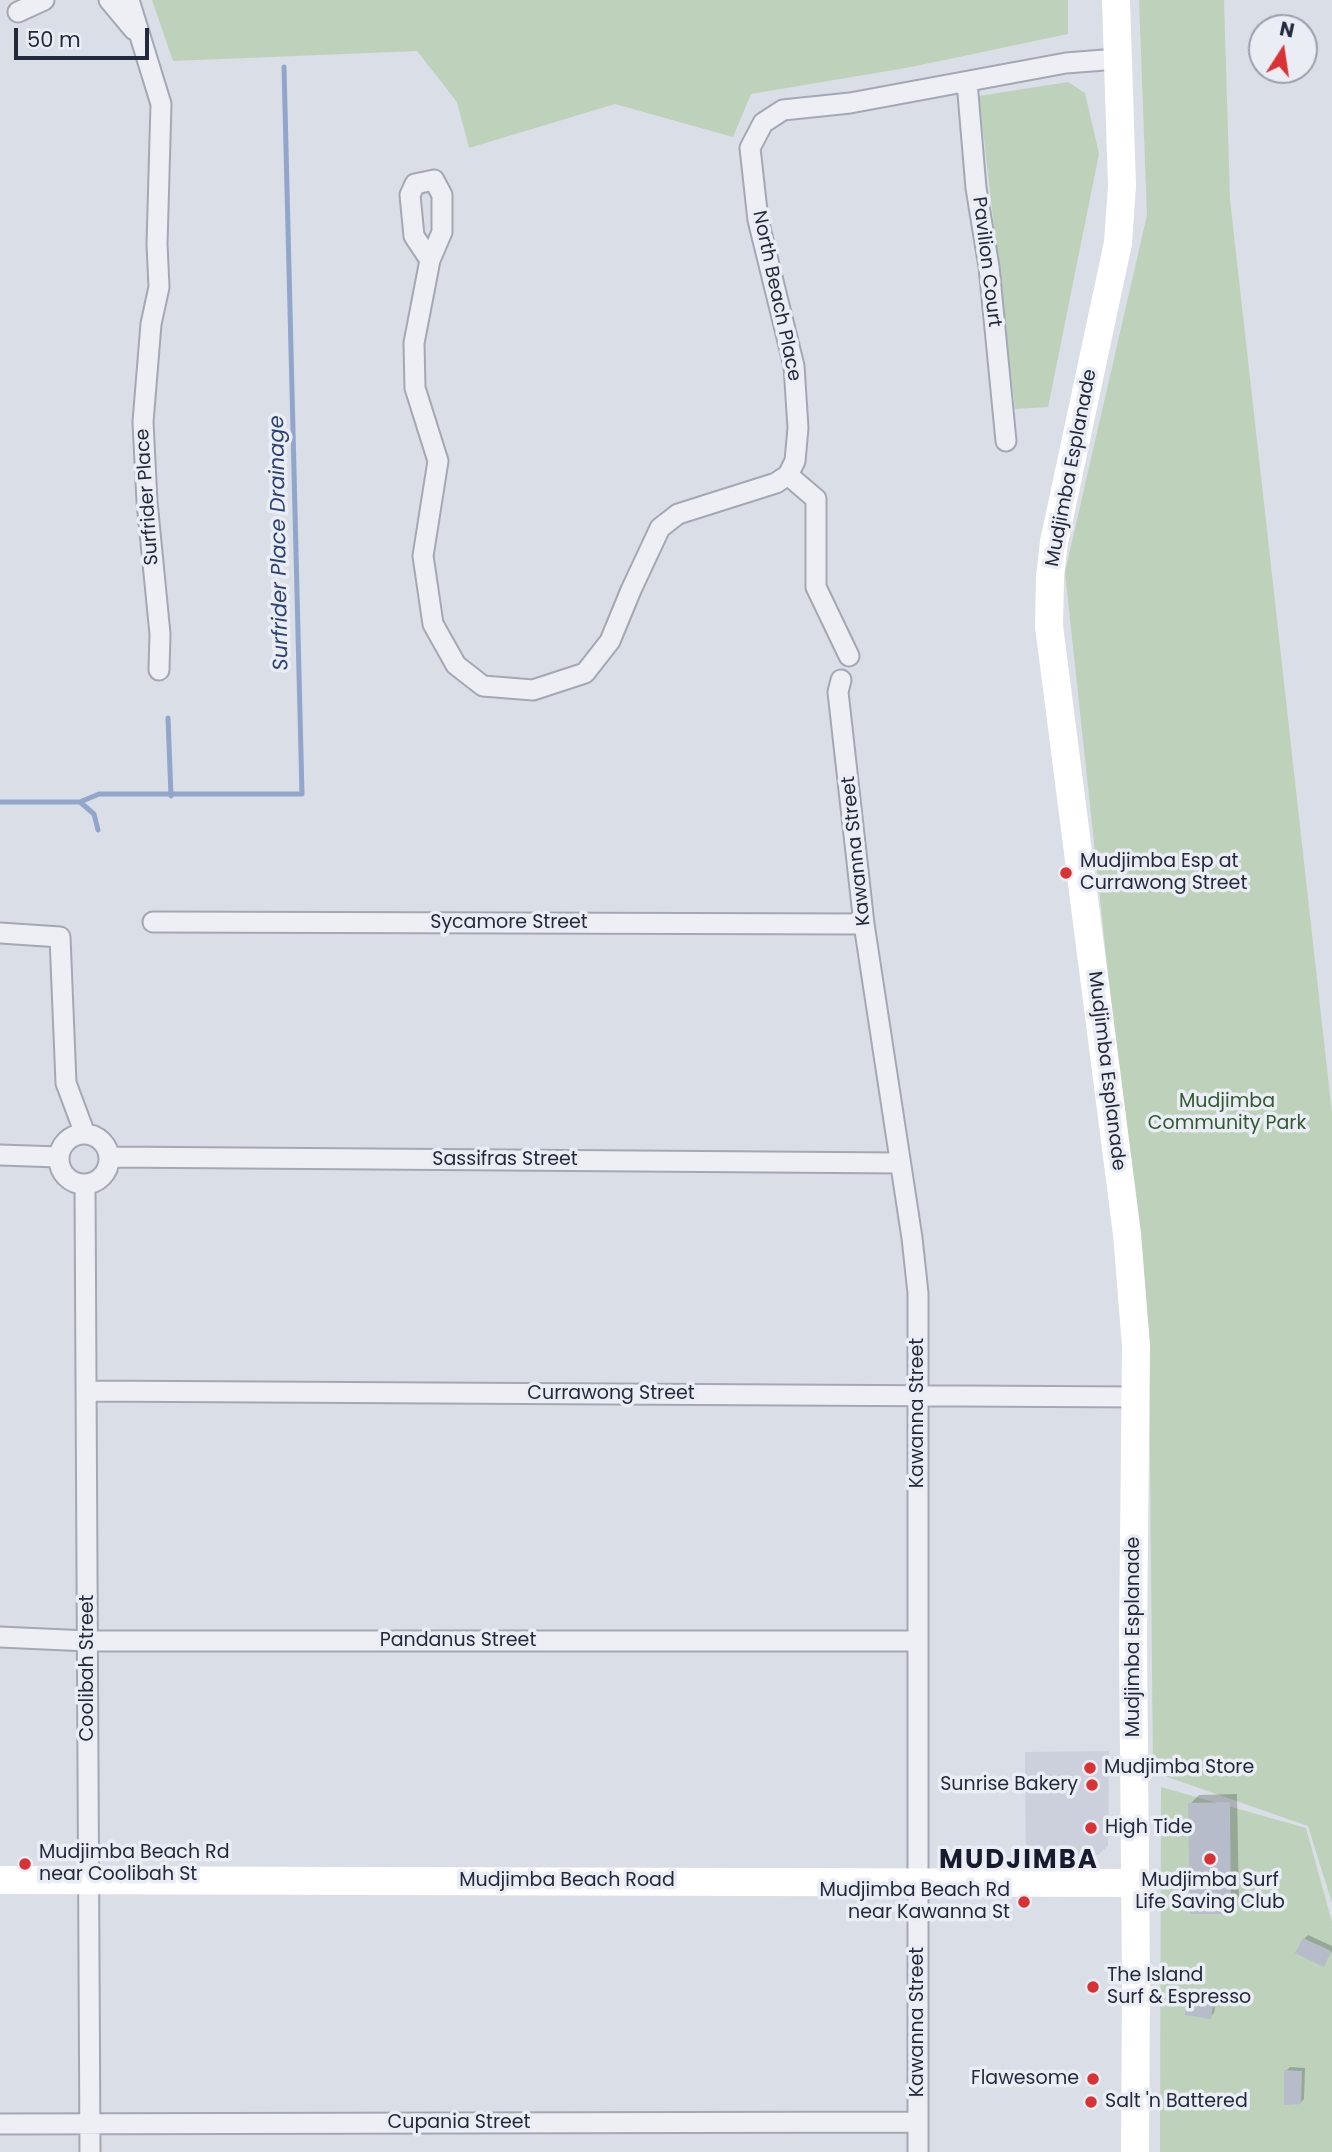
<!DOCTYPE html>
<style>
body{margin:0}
#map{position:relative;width:1332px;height:2152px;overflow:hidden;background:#dadee7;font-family:Poppins,sans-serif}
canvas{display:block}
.north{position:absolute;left:1248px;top:14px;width:70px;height:70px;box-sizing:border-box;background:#eaedf4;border:2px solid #9b9fab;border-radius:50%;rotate:12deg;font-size:19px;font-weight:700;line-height:28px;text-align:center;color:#242a3d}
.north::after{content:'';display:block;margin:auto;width:24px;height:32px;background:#d93235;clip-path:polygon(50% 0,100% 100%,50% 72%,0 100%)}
.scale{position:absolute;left:14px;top:28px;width:135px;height:32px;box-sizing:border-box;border:4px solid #242a3d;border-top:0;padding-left:9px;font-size:21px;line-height:24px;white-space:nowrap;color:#242a3d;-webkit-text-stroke:5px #eaedf4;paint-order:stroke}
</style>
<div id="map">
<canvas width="1332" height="2152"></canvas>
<div class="north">N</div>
<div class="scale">50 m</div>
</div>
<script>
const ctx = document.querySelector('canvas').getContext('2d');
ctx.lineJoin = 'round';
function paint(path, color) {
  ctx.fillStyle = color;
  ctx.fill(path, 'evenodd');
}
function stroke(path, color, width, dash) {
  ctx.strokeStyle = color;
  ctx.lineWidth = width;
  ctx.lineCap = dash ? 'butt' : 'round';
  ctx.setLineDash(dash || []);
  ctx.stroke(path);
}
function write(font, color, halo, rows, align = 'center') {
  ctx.font = font + ' Poppins,sans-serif';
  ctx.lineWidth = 7;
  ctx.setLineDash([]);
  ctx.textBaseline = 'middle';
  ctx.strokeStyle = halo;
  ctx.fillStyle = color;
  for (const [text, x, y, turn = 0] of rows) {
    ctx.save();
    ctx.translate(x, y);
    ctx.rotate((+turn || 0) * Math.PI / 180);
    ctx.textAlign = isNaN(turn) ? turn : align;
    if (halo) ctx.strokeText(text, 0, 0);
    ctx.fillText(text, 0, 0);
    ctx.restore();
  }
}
paint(new Path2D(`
 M1109,1751L1108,1846L1098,1855L1026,1854L1025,1752Z`), '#ccd0dc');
paint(new Path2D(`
 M152,0H1068V34L911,67L751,94L733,137L615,104L469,148L457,102L417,51L173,61Z
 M1139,0H1224L1230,199L1332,1113V1903L1308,1826L1153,1772L1149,1355L1065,572L1147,215Z
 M1068,82L1085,93L1099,154L1048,407L1015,409L979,96Z
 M1161,1787L1306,1828L1332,1922V2152H1160Z`), '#bdd1bb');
paint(new Path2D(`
 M1237,1794L1239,1904L1230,1913L1190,1804L1199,1795Z
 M1308,1935L1332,1946V1951L1323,1965L1304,1939Z
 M1193,1998L1216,2001L1214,2013L1210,2017L1189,2002Z
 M1290,2067L1305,2068L1304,2099L1300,2103L1286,2071Z`), '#0003');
stroke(new Path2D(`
 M168,718L171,796
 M0,802H80L94,814L98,830
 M80,802L99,794H302L284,67`), '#92a5cb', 5);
paint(new Path2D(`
 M1230,1802L1231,1914H1190L1188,1803Z
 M1303,1938L1331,1951L1324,1967L1295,1953Z
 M1187,2001L1213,2005L1211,2019L1185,2015Z
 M1284,2070L1302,2071L1301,2104L1284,2105Z`), '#b7bcca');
const street = new Path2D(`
 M109,0L134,30
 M129,0L161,104L157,244L159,287L151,324L143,422L147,502L160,634L159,670
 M18,12L44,0
 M967,82L976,188L989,267L1006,441
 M430,260L414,236L410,195L415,184L434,180L442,195V232L430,260L414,343L415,388L438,461L423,556L433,624L456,665L483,686L533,690L585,673L610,641L631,590L660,528L678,514L776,483L788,475L795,461L798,428L794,366L758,220L750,148L763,123L783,110L850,103L1066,63L1117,59
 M788,475L816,499V587L849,656
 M841,680L838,692L864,924L912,1238L918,1293V2152
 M153,922L864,924
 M0,933L60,937L66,1083L85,1134
 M59 1159a25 25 0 1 1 50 0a25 25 0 1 1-50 0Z
 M0,1155L59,1157
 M110,1157L900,1163
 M85,1184L90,2152
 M86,1391L1137,1397
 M0,1637L88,1641H917
 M0,2124L918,2122`);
stroke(street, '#a3a8b4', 23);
stroke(street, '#edeff5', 19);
stroke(new Path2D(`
 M1116,0L1122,186L1118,243L1054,542L1050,577L1049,626L1127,1234L1136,1346L1133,1639L1136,1984L1135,2152
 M0,1880L1134,1883`), '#fff', 28);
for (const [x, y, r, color] of [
 [1066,873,7,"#d93235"],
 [1090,1768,7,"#d93235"],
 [1092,1785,7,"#d93235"],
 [1091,1828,7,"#d93235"],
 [1210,1859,7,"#d93235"],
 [25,1864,7,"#d93235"],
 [1024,1902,7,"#d93235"],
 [1093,1987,7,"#d93235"],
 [1093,2079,7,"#d93235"],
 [1091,2102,7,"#d93235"]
]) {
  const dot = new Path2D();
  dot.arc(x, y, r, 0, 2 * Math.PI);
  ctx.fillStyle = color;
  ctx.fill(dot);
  stroke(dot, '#eaedf4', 2.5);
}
write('19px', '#242a3d', '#eaedf4', [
 ["Pavilion Court",986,262,83],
 ["North Beach Place",776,296,78],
 ["Mudjimba Esplanade",1072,468,-79],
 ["Surfrider Place",148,497,-94],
 ["Kawanna Street",857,851,-96],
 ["Sycamore Street",509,923],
 ["Mudjimba Esplanade",1106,1071,83],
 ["Sassifras Street",505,1160],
 ["Currawong Street",611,1394],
 ["Kawanna Street",918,1413,-90],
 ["Mudjimba Esplanade",1134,1637,-90],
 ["Pandanus Street",458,1641],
 ["Coolibah Street",88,1668,-90],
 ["Mudjimba Beach Road",567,1881],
 ["Kawanna Street",918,2022,-90],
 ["Cupania Street",459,2123]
]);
write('19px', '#242a3d', '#eaedf4', [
 ["Mudjimba Esp at",1080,862],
 ["Currawong Street",1080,884],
 ["Mudjimba Store",1104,1768],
 ["Sunrise Bakery",1078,1785,"right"],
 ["High Tide",1105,1828],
 ["Mudjimba Beach Rd",39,1853],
 ["near Coolibah St",39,1875],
 ["Mudjimba Surf",1210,1881,"center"],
 ["Life Saving Club",1210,1903,"center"],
 ["Mudjimba Beach Rd",1010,1891,"right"],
 ["near Kawanna St",1010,1913,"right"],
 ["The Island",1107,1976],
 ["Surf & Espresso",1107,1998],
 ["Flawesome",1079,2079,"right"],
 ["Salt 'n Battered",1105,2102]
], 'left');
write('19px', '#325a30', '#eaedf4', [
 ["Mudjimba",1227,1102],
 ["Community Park",1227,1124]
]);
write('italic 21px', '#2b4274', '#eaedf4', [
 ["Surfrider Place Drainage",280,543,-91]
]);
ctx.letterSpacing = '2px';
write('bold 26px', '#161b2e', '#eaedf4', [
 ["MUDJIMBA",1019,1861]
]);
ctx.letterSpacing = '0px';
</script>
